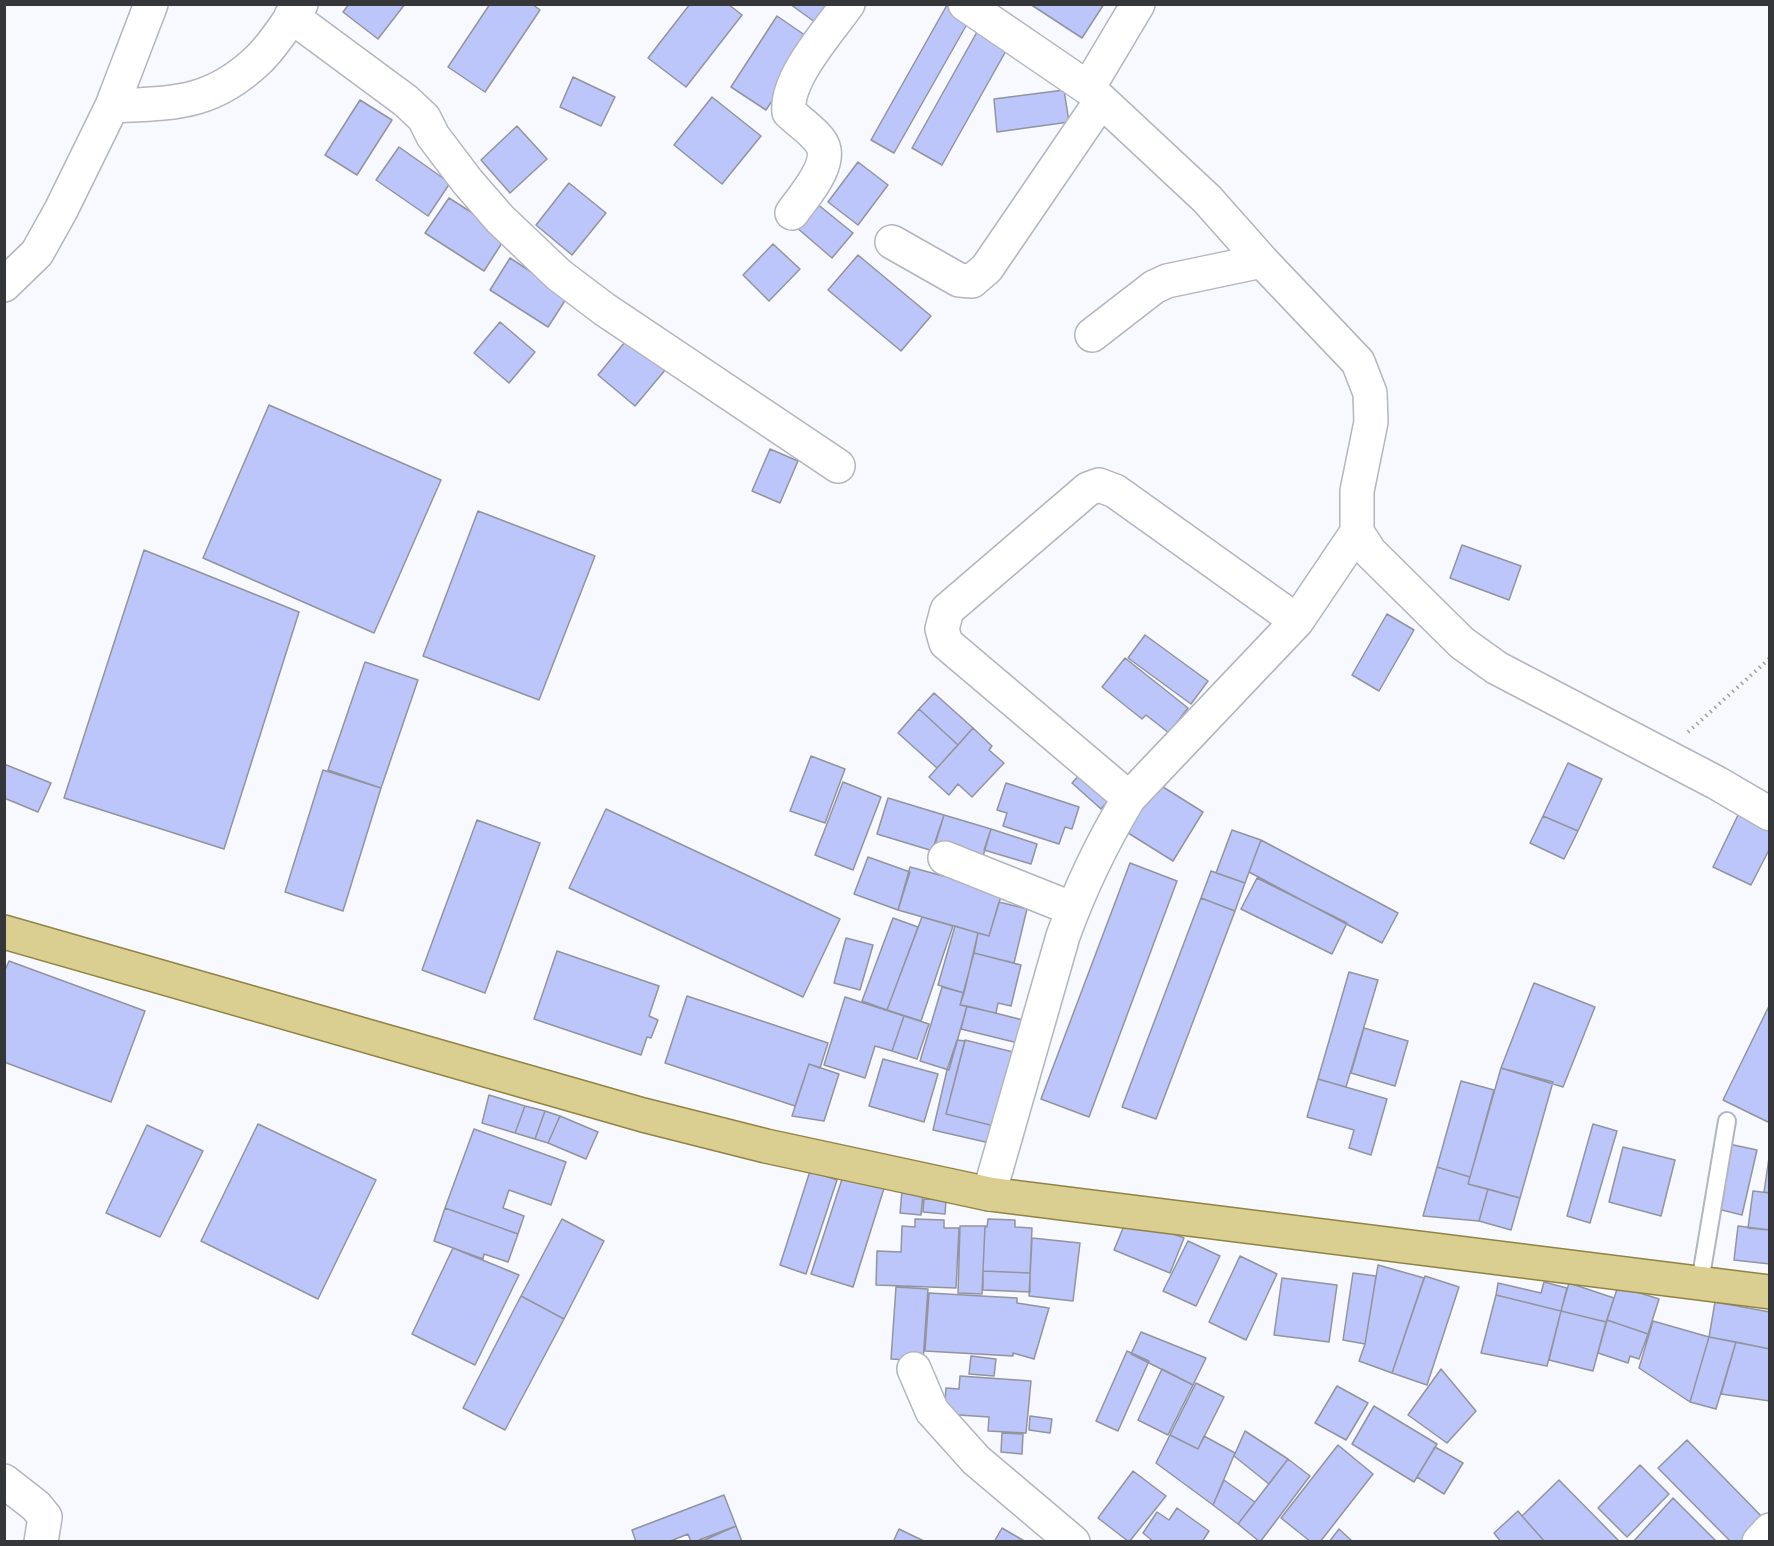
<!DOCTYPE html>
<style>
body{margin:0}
#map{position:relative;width:1774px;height:1546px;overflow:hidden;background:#f8f9fe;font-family:"Titillium Web",sans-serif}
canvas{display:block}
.frame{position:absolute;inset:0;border:6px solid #35363a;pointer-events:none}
</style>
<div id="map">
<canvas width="1774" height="1546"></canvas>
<div class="frame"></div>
</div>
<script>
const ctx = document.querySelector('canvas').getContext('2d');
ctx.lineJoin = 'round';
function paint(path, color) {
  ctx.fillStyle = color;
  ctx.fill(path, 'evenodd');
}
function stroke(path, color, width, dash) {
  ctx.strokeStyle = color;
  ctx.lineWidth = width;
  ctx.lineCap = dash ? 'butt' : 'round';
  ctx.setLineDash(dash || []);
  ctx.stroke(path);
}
const building = new Path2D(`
 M349,4H405L378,39L343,12Z
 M490,4H532L540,10L485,92L448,67Z
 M690,4H728L742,15L686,87L648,58Z
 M790,4H839L823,28Z
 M1030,4H1104L1082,38Z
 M947,5L971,17L894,153L871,140Z
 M777,16L812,40L766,110L731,87Z
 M977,32L1007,49L942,165L912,148Z
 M573,77L615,97L601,126L560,107Z
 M1064,90L1069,122L997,132L994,99Z
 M712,97L761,136L722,184L674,145Z
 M360,100L392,120L357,175L325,155Z
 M517,126L547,159L510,193L481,160Z
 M399,147L450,183L428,216L376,180Z
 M858,162L888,185L858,225L828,202Z
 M569,183L606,213L572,255L536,225Z
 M449,198L507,235L484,271L425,233Z
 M816,203L853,233L832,258L796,227Z
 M773,244L800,269L769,301L743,275Z
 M858,255L931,316L901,351L828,290Z
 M510,258L568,296L548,327L490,290Z
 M500,322L535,352L509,383L474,353Z
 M629,337L666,369L635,406L598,375Z
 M269,405L441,480L374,633L203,558Z
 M770,449L798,461L780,503L752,491Z
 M478,511L595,556L539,700L423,656Z
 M1462,545L1521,566L1509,600L1450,578Z
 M144,550L299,612L224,849L64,798Z
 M1387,614L1414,630L1379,691L1352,675Z
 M1145,635L1208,681L1191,704L1128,658Z
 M1125,658L1188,708L1169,733L1146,715L1142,719L1102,687Z
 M365,662L418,680L381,788L328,770Z
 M934,693L973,728L958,745L919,709Z
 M919,709L958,745L937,768L898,733Z
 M973,728L992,746L989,750L1004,763L972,797L958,784L949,795L929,777Z
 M811,756L845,769L825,823L790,811Z
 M1568,763L1602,779L1578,831L1543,816Z
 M4,764L51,783L38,812L4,798Z
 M1085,769L1114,794L1101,809L1072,783Z
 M323,770L381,788L343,911L285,892Z
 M843,782L881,797L853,870L815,855Z
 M1155,782L1203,812L1173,861L1125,831Z
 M1006,783L1079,807L1072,829L1065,827L1059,844L1003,826L1007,813L997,810Z
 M888,798L944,815L933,851L877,834Z
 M606,809L840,919L803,997L569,888Z
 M1740,811L1770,826V848L1751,885L1713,867Z
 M944,815L991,829L981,863L933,848Z
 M1543,816L1578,831L1564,859L1530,843Z
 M477,820L540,843L485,993L422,970Z
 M991,829L1037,844L1031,864L984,850Z
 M1232,830L1261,840L1245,883L1216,873Z
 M1261,840L1398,913L1382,943L1249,872Z
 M868,857L910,872L898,910L854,894Z
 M1130,863L1177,881L1089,1117L1041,1099Z
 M946,866L1002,893L989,936L898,910L910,867L943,876Z
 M1211,871L1245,883L1235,911L1201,898Z
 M1257,878L1347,923L1332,954L1241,909Z
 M1201,898L1235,911L1156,1119L1122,1107Z
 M999,902L1027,909L1014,963L974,953L978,933L989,936Z
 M922,917L953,926L921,1021L887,1010Z
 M893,918L918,927L887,1010L862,1001Z
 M955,926L978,933L964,993L938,985Z
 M846,938L873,945L860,990L834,983Z
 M557,951L659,986L649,1016L658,1020L651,1038L647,1037L641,1055L534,1019Z
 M974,953L1021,965L1011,1006L998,1003L996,1013L960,1005Z
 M9,961L145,1011L111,1102L4,1062V972Z
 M1349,972L1378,980L1346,1087L1318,1079Z
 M1534,983L1595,1007L1563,1087L1501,1068Z
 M942,987L964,993L960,1005L967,1006L949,1070L920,1061Z
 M687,996L828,1043L820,1068L809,1064L795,1106L665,1063Z
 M845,997L904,1016L892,1051L875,1046L865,1078L824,1065Z
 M1770,1004V1123L1723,1100Z
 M967,1006L1023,1020L1018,1043L961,1029Z
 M904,1016L929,1024L917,1059L892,1051Z
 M1364,1028L1408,1041L1395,1086L1351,1073Z
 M957,1040L965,1041L946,1114L998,1127L994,1144L933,1130L947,1070Z
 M965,1040L1017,1053L998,1127L946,1114Z
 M883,1059L938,1074L924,1122L869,1106Z
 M809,1064L839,1074L824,1121L792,1116Z
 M1501,1068L1553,1082L1520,1198L1468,1184Z
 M1318,1079L1387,1099L1371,1155L1349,1148L1354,1130L1307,1117Z
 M1461,1081L1494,1090L1470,1177L1437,1167Z
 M489,1095L525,1106L515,1133L482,1123Z
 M525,1106L545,1111L535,1139L515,1133Z
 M545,1111L560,1116L548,1143L535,1139Z
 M560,1116L598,1132L586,1159L548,1143Z
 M258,1124L376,1180L318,1299L201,1241Z
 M1593,1124L1617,1131L1590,1223L1567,1216Z
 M147,1125L203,1151L160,1237L106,1213Z
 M474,1129L566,1162L551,1205L509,1190L503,1208L524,1216L518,1234L445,1208Z
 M1729,1144L1757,1150L1742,1215L1714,1208Z
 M1623,1147L1675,1160L1661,1216L1609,1202Z
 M1770,1151V1193L1764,1192Z
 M1437,1167L1470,1177L1468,1184L1488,1189L1479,1221L1423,1216Z
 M810,1171L837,1180L806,1274L780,1265Z
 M844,1173L886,1182L853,1287L811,1274Z
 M1488,1189L1520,1198L1511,1230L1479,1221Z
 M902,1191L923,1193L921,1215L900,1213Z
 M1753,1191L1770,1193V1230L1748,1228Z
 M924,1199L946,1200L945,1214L923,1212Z
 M445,1208L518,1234L508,1262L484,1254L483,1259L434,1241Z
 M1128,1216L1184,1238L1170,1273L1114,1250Z
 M562,1219L604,1241L564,1319L521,1296Z
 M915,1219L944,1220V1228H959L956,1288L876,1285L877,1251L901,1252L902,1226L915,1227Z
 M988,1219L1015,1220V1227L1032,1228L1030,1273L983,1271L985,1226L987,1227Z
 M960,1226H985L982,1294L958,1293Z
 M1738,1226L1770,1230V1264L1734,1260Z
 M1032,1238L1080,1243L1073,1301L1029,1296Z
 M1188,1241L1220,1256L1196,1306L1163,1291Z
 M453,1248L519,1275L475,1365L412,1334Z
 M1240,1256L1277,1274L1246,1340L1209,1322Z
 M1378,1265L1424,1278L1392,1373L1359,1361L1365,1344Z
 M983,1271L1030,1273V1292L983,1290Z
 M1353,1273L1376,1276L1365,1344L1343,1340Z
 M1425,1276L1459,1287L1427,1385L1392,1373Z
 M1282,1278L1337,1285L1329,1342L1274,1335Z
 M1544,1282L1567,1288L1561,1311L1496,1295L1498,1283L1541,1293Z
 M1569,1283L1614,1298L1606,1322L1561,1311Z
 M1618,1286L1659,1299L1648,1334L1607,1320Z
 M896,1287L928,1289L923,1361L891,1359Z
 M929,1293L1017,1298V1303L1049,1308L1034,1359L1013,1353V1356L925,1351Z
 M1496,1295L1561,1311L1547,1366L1481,1353Z
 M521,1296L564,1319L505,1430L463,1408Z
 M1715,1302L1770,1312V1349L1709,1337Z
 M1561,1311L1606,1322L1593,1371L1549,1360Z
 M1607,1320L1648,1334L1639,1359L1630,1356L1628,1363L1598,1353Z
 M1653,1321L1709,1337L1690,1402L1639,1368Z
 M1141,1332L1206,1358L1193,1385L1131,1354Z
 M1709,1337L1736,1342L1716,1409L1690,1402Z
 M1736,1342L1770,1349V1401L1721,1394Z
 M1127,1351L1149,1361L1118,1431L1096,1421Z
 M971,1356L996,1359L994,1376L969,1374Z
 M1162,1369L1193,1385L1168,1435L1138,1420Z
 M1441,1369L1476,1411L1447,1443L1408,1415Z
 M960,1376L1031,1381L1026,1433L988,1431L989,1417L944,1414L946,1388L959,1389Z
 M1196,1383L1224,1397L1198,1449L1170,1435Z
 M1337,1386L1368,1403L1346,1440L1315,1423Z
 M1374,1406L1437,1444L1414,1482L1352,1444Z
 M1030,1416L1052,1419L1050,1433L1029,1430Z
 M1245,1431L1288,1459L1269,1484L1234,1456Z
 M1002,1433L1023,1434L1022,1454L1001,1452Z
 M1170,1435L1198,1449L1204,1436L1235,1453L1213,1505L1156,1463Z
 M1687,1440L1768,1523L1749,1542H1731L1658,1468Z
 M1338,1445L1373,1474L1320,1542H1311L1281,1518Z
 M1435,1447L1463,1463L1444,1494L1417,1477Z
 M1288,1459L1310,1476L1260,1542L1238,1524Z
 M1640,1465L1669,1494L1627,1537L1598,1508Z
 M1133,1471L1166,1496L1129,1542L1098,1518Z
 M1224,1480L1255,1502L1238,1524L1213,1505Z
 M1559,1480L1618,1540L1617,1542H1545L1522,1516Z
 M724,1495L736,1526L700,1542H691L688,1534L668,1542H636L632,1530Z
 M1673,1498L1717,1542H1633Z
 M1177,1508L1209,1531L1202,1542H1154L1143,1533L1157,1512L1169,1520Z
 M1518,1511L1522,1516L1545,1542H1501L1494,1533Z
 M736,1526L742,1542L699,1540Z
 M1002,1528L1026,1542H994Z
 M899,1529L926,1542H893Z
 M1339,1529L1353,1542H1329Z`);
paint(building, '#bcc6fa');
stroke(building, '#92949e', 1.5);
const lane = new Path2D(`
 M1700,1282L1727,1121`);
const street = new Path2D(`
 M965,4L1088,88L1207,199L1262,261L1358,362L1370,393L1371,422L1357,491V532L1370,552L1462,643L1497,668L1717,783L1770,814
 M291,16L406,101L424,118L433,136L467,181L500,219L559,275L604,309L838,466
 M1088,88L1138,4
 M112,106C173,103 211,105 258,60C275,44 287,22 301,4
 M792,213C803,197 836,162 820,141C812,130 799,122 789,112C785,79 829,31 848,4
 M892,242L959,280L972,281L987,268L1101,101
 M4,285L37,253L61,210L112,106L151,4
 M1092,335L1154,287L1167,281L1262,261
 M1129,798L946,643L942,629L947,610L1088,489L1099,485L1115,491L1297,621
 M945,858L1073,909
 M989,1194L1063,936C1080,889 1103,841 1129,798L1297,621L1357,532
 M914,1369L932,1411L976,1460L1073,1542
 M4,1481L36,1506L45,1517L41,1542
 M1759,1542L1770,1530`);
const primary = new Path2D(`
 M4,932L643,1115L766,1146L989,1194L1770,1292`);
stroke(lane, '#b3b5bf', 20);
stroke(street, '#b3b5bf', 36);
stroke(primary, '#918442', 36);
stroke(new Path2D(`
 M1688,732L1770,658`), '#9fa0a5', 4, [1.5, 4.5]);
stroke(lane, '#fff', 16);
stroke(street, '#fff', 33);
stroke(primary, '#dace91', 33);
</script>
